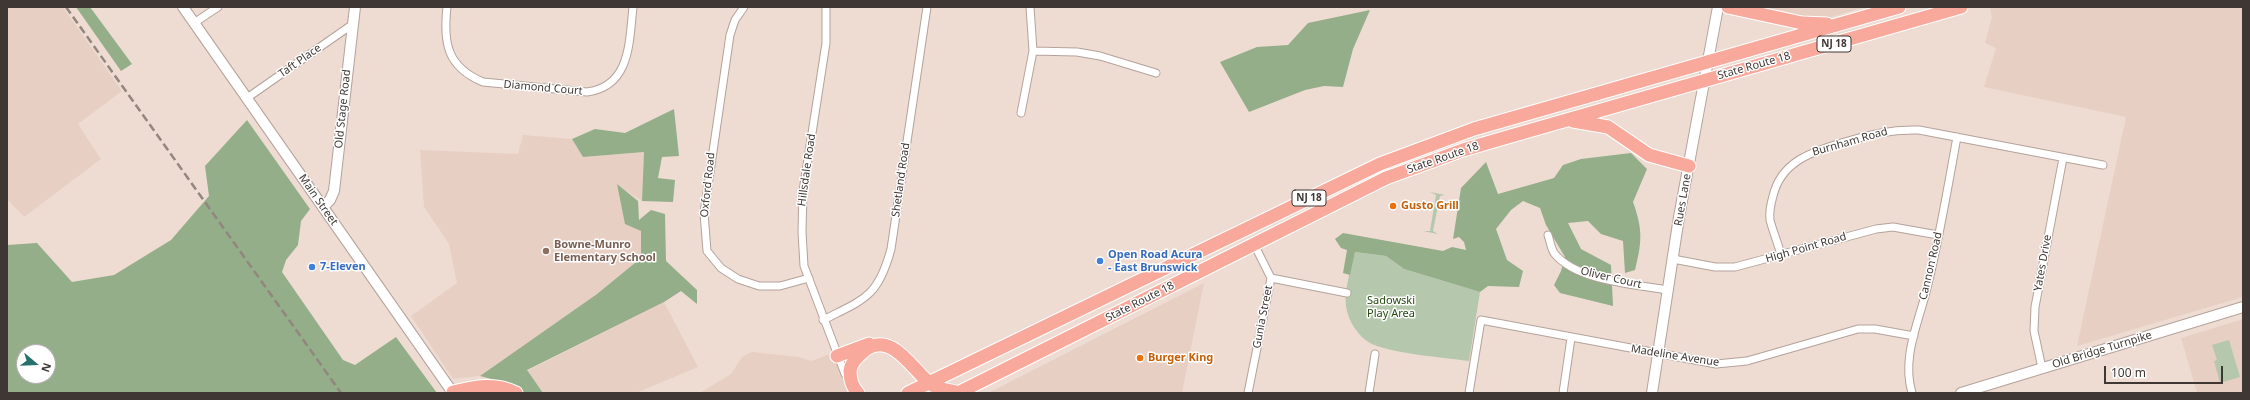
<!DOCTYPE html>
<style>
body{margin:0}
#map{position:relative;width:2250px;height:400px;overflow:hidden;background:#eedcd3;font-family:"Noto Sans",sans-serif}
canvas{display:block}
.frame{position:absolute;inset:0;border:8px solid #3e3733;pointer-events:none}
.north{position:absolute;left:16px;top:344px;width:40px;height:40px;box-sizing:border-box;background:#fff;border:1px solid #b2afad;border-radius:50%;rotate:109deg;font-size:11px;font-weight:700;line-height:16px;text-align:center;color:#3e3733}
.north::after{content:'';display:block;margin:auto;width:14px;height:18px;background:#26716e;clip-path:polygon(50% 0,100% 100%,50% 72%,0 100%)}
.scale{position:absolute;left:2104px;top:366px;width:119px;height:18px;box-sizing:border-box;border:2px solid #3e3733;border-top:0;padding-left:5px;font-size:12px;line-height:14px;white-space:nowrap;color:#3e3733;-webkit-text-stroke:3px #fff;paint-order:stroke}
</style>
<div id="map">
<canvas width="2250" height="400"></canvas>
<div class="frame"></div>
<div class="north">N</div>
<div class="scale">100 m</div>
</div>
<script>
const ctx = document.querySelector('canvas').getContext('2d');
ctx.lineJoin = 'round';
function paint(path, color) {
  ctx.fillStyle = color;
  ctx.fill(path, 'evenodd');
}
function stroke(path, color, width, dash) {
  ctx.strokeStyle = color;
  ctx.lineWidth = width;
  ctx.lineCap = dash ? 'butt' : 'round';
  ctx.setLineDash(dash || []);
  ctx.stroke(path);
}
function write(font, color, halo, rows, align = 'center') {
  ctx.font = font + ' "Noto Sans",sans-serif';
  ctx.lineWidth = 3;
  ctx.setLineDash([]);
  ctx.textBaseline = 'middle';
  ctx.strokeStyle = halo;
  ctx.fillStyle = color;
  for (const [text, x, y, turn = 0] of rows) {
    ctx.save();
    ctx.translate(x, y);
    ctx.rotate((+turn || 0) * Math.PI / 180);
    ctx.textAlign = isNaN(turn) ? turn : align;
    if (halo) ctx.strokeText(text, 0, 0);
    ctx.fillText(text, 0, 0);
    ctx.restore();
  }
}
paint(new Path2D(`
 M7,7H63L122,91L78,124L101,159L24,217L7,199Z
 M1756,7H1865L1828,18L1809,19Z
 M1990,7H2243V297L2077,346L2126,117L1984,87L1996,48L1985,43L1992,17Z
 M523,135L572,139L583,157L644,152L642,201L617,185L641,231V258L597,294L480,376L453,379L411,316L457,283L449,244L424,207L420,150L518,154Z
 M1204,283L1182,393H988Z
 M664,302L698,367L636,393H543L527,371Z
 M2243,319V393H2197L2181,338Z
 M752,352L799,357L811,361L835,352L845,374V382L849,393H700L731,374L742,357Z`), '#e8cfc3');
paint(new Path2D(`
 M1430,192L1445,195L1440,196L1433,231L1438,234L1423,231H1430L1436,195Z
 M1355,252L1386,256L1404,269L1480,292L1469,361C1447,358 1387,353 1370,343C1358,336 1348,321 1346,306C1344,289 1351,269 1355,252Z
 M2229,340L2240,377L2220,383L2214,361L2217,360L2212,345Z`), '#b5c7ad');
paint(new Path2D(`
 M76,7H90L132,64L121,71Z
 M1370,10L1353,49L1343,87L1324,86L1305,90L1249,112L1220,62L1257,47L1288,45L1308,23Z
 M674,109L679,156L662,157L658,178L675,180L673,202L642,201L644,152L583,157L572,139L595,129L625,133Z
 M247,120L310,209L301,221L298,245L286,260L282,272L343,360L355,365L396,337L437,393H7V245L37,243L72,282L114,275L171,240L209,196L205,166ZM24,352H48V376H24Z
 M1631,153L1647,169L1633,202C1643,230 1642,242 1635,270L1625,273L1623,241L1601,234L1588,221L1568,223L1581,249L1611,265L1613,306L1560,293L1554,285L1561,271L1565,257L1546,225L1540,208L1523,201L1511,210L1496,229L1507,260L1523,271L1519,287L1488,286L1480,292L1404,269L1386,256L1355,252L1350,275L1343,273L1347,250L1341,248L1335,239L1343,233L1443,251L1452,247L1466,250L1464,242L1459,237L1453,239L1461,188L1486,162L1498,194L1554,178L1563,165L1581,159Z
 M617,184L638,201L639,220L651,210L665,214L666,261L697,290V304L681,291L664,302L527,370L543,393H522L499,381L480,376L597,294L641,258V231L625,224Z`), '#93ae88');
const street = new Path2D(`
 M447,7C443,43 447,67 483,82L587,92C631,86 629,42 633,7
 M744,7L735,20L730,35L704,213L707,251L721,268L738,279L759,286H780L809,278
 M826,7V43L803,191L802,232L804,266L845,374
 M194,23L218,7
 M1033,51L1077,52L1100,56L1156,73
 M247,98L353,24
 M1021,113L1033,51L1030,7
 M1548,235C1550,241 1551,248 1554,253C1576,281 1634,284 1668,290
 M1781,255C1778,243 1773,232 1770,220C1769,212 1771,203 1773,196C1781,162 1811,152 1841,143C1869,135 1890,129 1919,130L2103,165
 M1673,259L1715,267H1735L1876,229L1893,227L1938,235
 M1271,278L1347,293
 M823,320C865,299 878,297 891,249L927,7
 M2042,368L2034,331L2035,307L2063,158
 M1248,393L1271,278L1254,244
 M1369,393L1375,354
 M1469,393L1481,320L1716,364L1747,361L1858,329H1875L1914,336
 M1563,393L1571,338
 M1912,393C1901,356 1920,320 1928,284C1940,235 1948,186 1957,137`);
const secondary = new Path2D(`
 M183,7L453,393
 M323,207L330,200L334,191L355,7
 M1652,393L1679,217L1718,7
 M1961,393L2243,307`);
const highway = new Path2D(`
 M1728,7L1802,23L1827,24
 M1573,121L1608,127L1649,155L1689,166
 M837,356L869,344
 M453,392C474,387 495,382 516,393
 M858,393C852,387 850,379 850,371C851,362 858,356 864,351C890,330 911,367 928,382C937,390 949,390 960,393
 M908,393L1380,164L1474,129L1899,7
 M958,393L1386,178L1463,150L1504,138L1961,7`);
stroke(street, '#b4a39b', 9);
stroke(secondary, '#b4a39b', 12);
stroke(highway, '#fff', 15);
stroke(street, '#fff', 7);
stroke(secondary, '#fff', 10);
stroke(highway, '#f9a99c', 13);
stroke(new Path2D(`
 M66,7L341,393`), '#92867f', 2.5, [8, 4]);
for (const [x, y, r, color] of [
 [1393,206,4,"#e8710a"],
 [546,251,4,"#8d6e63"],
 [1100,261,4,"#3f7fe0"],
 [312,267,4,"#3f7fe0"],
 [1140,358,4,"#e8710a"]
]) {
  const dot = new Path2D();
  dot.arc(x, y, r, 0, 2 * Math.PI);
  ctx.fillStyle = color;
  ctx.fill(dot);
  stroke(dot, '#fff', 1.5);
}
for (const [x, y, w] of [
 [1834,44,34],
 [1309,198,34]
]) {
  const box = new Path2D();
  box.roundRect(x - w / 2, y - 8, w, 16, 3);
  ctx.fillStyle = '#fff';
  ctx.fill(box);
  stroke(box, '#3e3733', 1);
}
write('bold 10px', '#3e3733', null, [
 ["NJ 18",1834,44],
 ["NJ 18",1309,198]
]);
write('11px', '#3e3733', '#fff', [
 ["Taft Place",300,61,-35],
 ["State Route 18",1754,66,-16],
 ["Diamond Court",543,88,5],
 ["Old Stage Road",343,109,-84],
 ["Burnham Road",1850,142,-16],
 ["State Route 18",1443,158,-19],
 ["Hillsdale Road",807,170,-82],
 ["Shetland Road",901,180,-82],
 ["Oxford Road",708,185,-84],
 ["Main Street",318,200,55],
 ["Rues Lane",1683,200,-80],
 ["High Point Road",1806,248,-16],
 ["Yates Drive",2043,263,-80],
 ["Cannon Road",1931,266,-77],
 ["Oliver Court",1611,278,13],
 ["State Route 18",1140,302,-27],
 ["Gunia Street",1263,317,-79],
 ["Old Bridge Turnpike",2102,350,-17],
 ["Madeline Avenue",1675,356,9]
]);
write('bold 11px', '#c56008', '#fff', [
 ["Gusto Grill",1401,206],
 ["Burger King",1148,358]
], 'left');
write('bold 11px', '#785e54', '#fff', [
 ["Bowne-Munro",554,245],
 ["Elementary School",554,258]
], 'left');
write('bold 11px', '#366cbe', '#fff', [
 ["Open Road Acura",1108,255],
 ["- East Brunswick",1108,268],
 ["7-Eleven",320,267]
], 'left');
write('11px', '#254811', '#fff', [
 ["Sadowski",1391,301],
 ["Play Area",1391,314]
]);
</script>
